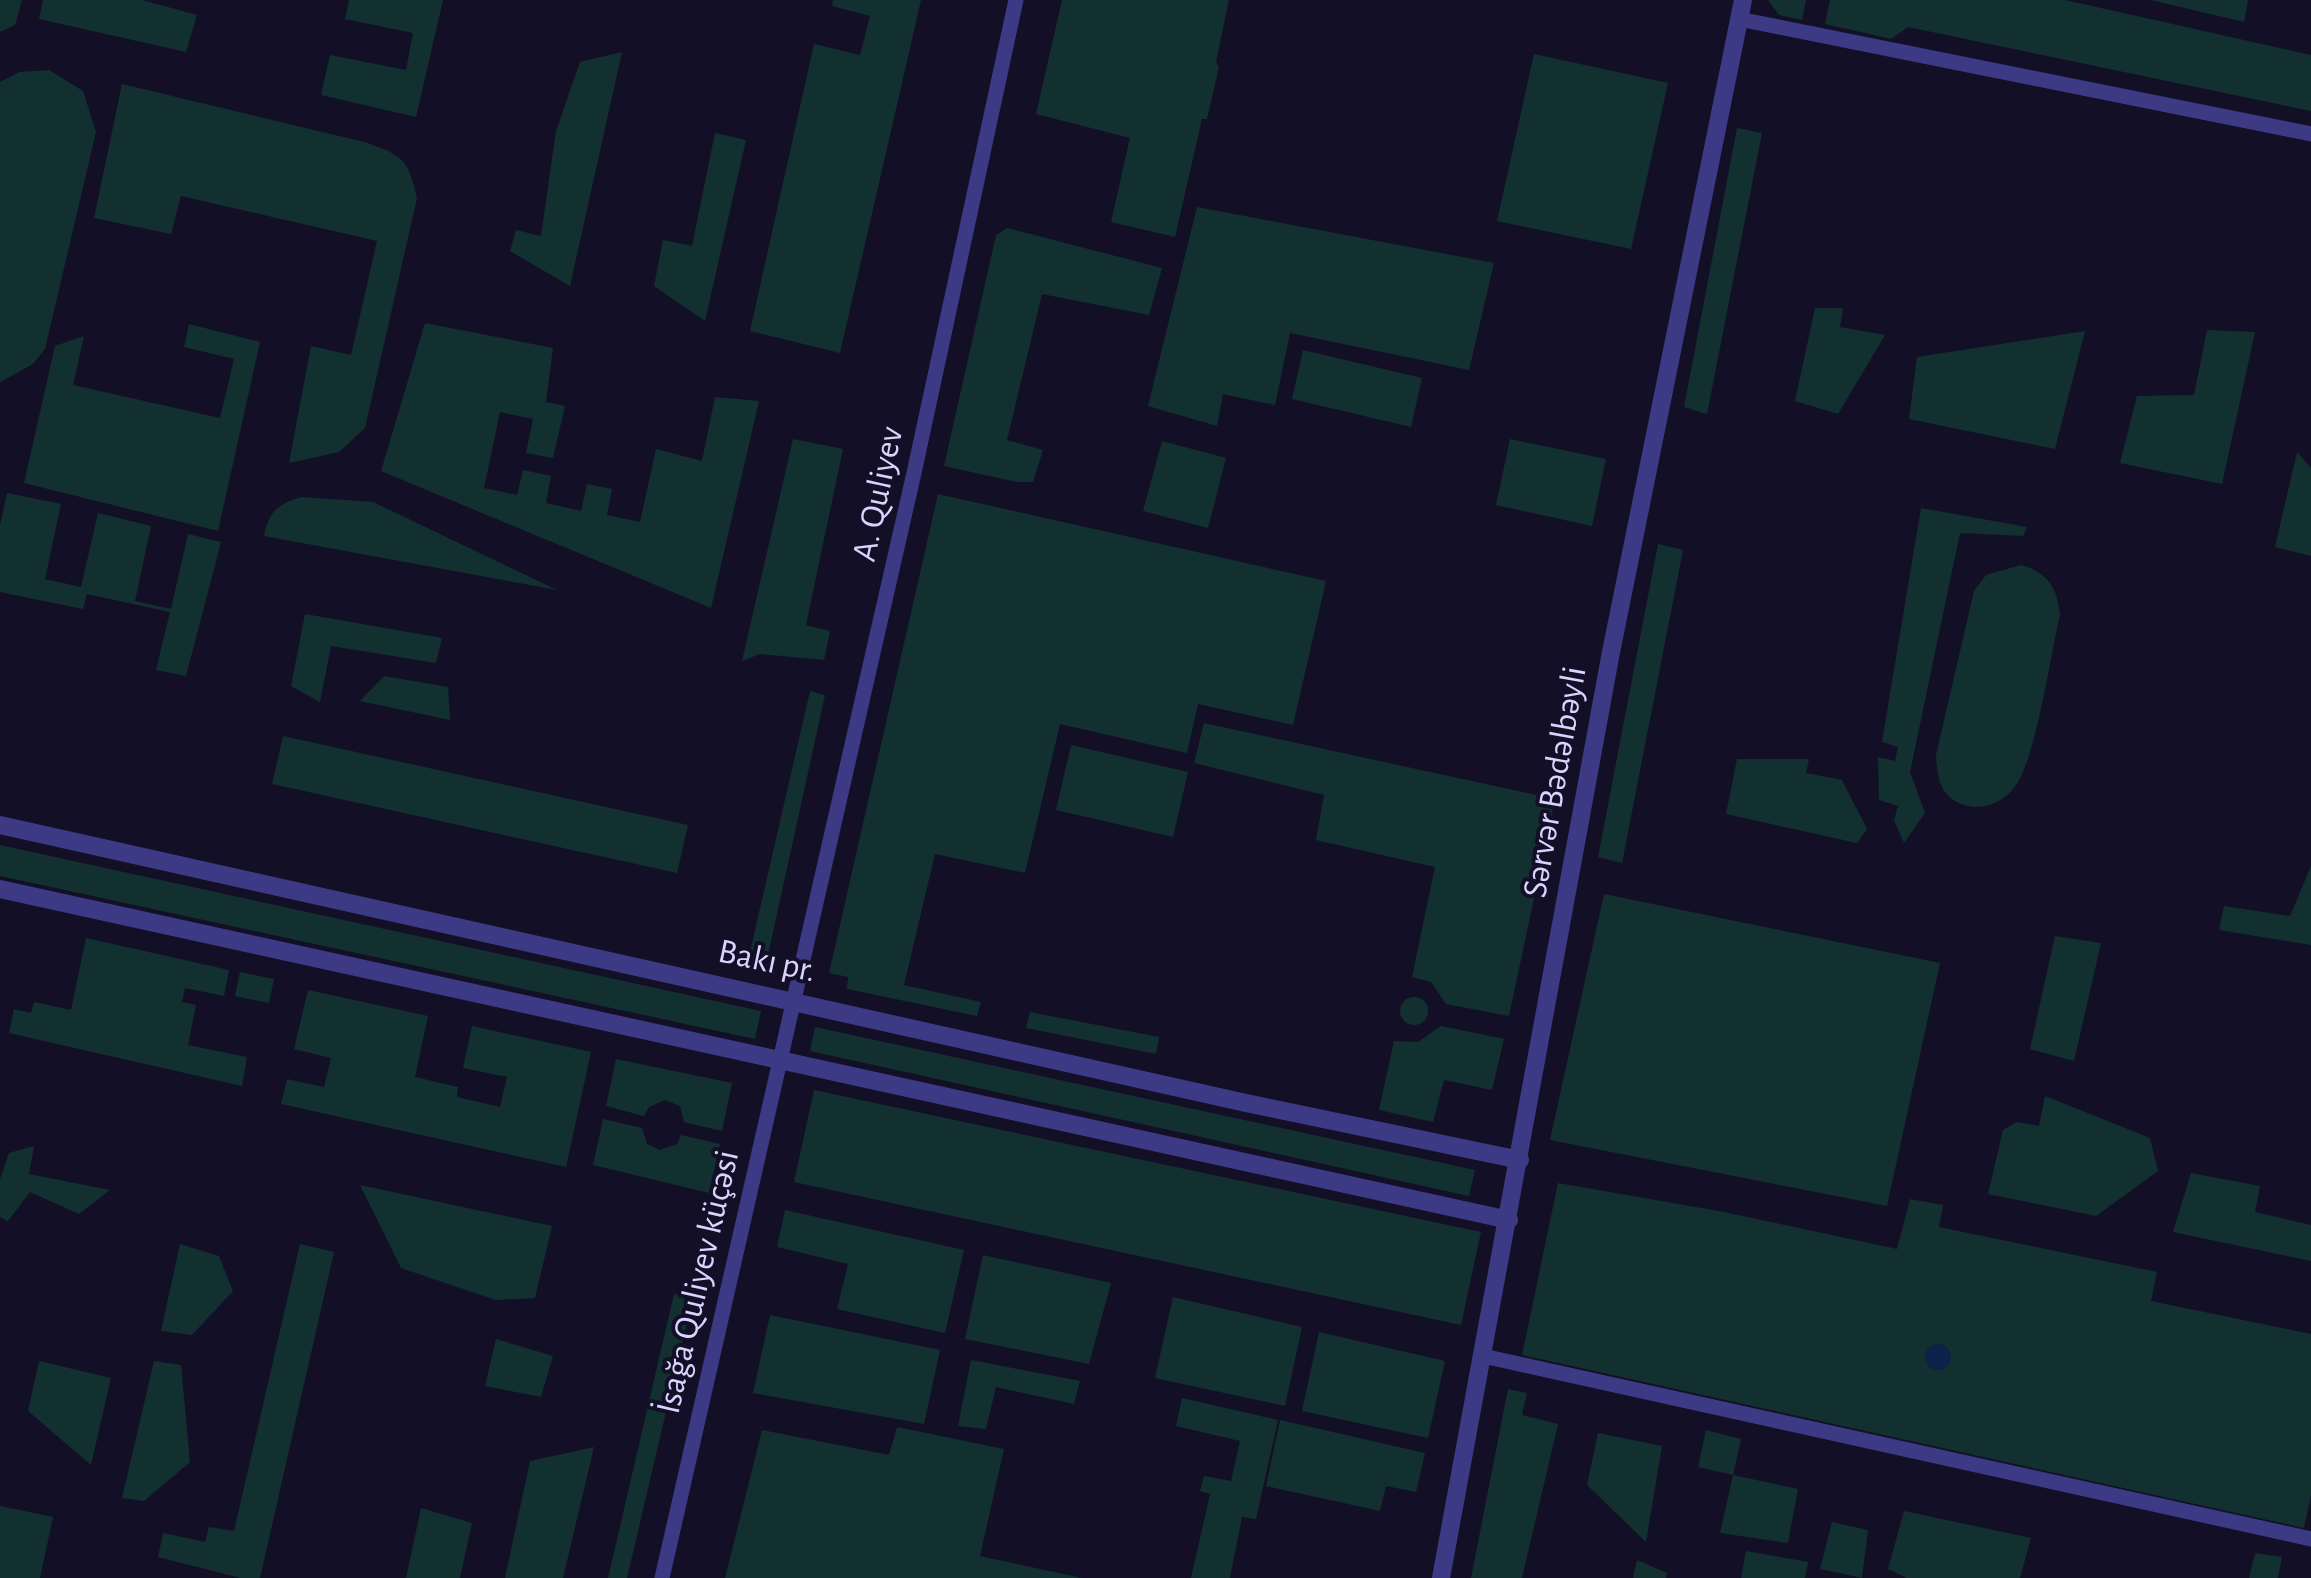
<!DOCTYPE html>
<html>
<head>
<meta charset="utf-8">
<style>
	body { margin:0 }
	canvas { display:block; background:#130f26 }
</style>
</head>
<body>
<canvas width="2311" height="1578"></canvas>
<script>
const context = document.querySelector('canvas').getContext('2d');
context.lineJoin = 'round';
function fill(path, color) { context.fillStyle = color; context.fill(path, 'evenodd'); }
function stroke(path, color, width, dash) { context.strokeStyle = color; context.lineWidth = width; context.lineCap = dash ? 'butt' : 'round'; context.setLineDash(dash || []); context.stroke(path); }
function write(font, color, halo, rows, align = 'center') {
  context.font = font + ' "Alegreya Sans",sans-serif'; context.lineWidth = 8; context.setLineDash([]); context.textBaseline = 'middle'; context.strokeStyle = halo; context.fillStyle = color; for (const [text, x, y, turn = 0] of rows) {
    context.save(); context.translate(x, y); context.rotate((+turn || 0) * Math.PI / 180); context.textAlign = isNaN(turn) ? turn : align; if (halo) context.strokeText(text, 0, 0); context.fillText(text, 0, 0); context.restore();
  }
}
fill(new Path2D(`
	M 0,0 L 22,0 L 15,25 L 0,32 Z
	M 43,0 L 142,0 L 197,15 L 186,52 L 39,19 Z
	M 349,0 L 443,0 L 416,117 L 321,95 L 330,55 L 406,70 L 413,33 L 345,19 Z
	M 833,0 L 921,0 L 840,353 L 750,331 L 814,44 L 860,55 L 870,16 L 832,6 Z
	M 1062,0 L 1229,0 L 1216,62 L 1219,67 L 1207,119 L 1202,119 L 1175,237 L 1111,222 L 1130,138 L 1036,114 Z
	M 1768,0 L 1806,0 L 1802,20 L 1779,15 Z
	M 1830,0 L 2065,0 L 2311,55 L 2311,111 L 1908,27 L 1891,39 L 1825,24 Z
	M 2151,0 L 2248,0 L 2244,22 Z
	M 622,52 L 570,286 L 510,251 L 516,230 L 541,236 L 556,131 L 580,62 Z
	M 1534,54 L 1668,83 L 1631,249 L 1497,221 Z
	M 49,70 L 83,91 L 96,132 L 45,349 L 33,364 L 0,382 L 0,82 L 19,72 Z
	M 122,84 L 364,142 C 402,155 408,158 417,198 L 365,428 L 339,452 L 289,463 L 311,346 L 351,355 L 377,241 L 181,196 L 171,234 L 94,218 Z
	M 1737,128 L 1762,133 L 1707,414 L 1684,407 Z
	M 715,133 L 746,140 L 705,321 L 654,286 L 663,240 L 692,246 Z
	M 1197,207 L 1494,263 L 1469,370 L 1290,333 L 1275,405 L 1223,394 L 1217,426 L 1148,406 Z
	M 1007,228 L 1162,268 L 1149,315 L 1042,294 L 1007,440 L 1043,450 L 1033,482 L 1017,482 L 944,466 L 996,235 Z
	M 1815,308 L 1843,308 L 1840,327 L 1885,335 L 1838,414 L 1795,401 Z
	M 425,323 L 553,348 L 546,402 L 565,406 L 553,458 L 526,453 L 533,419 L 500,412 L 484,488 L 517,495 L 523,470 L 551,476 L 546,503 L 581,511 L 587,484 L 612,489 L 607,515 L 640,522 L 656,449 L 702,461 L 715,397 L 759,401 L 711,608 L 381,471 Z
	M 189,324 L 260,342 L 218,531 L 24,483 L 55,346 L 84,336 L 73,385 L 220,418 L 234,359 L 184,347 Z
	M 2207,330 L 2255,332 L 2222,484 L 2120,463 L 2137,396 L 2194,395 Z
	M 2085,331 L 2055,449 L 1909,419 L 1917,357 Z
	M 1303,350 L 1422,378 L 1411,427 L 1292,399 Z
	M 793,439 L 843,449 L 806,625 L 830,631 L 824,660 L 760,654 L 742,661 Z
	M 1510,439 L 1606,459 L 1592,526 L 1496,505 Z
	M 1162,441 L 1226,458 L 1208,528 L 1143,511 Z
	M 2297,452 L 2311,468 L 2311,556 L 2275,547 Z
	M 7,493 L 61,504 L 45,579 L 81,587 L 98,513 L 151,526 L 135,601 L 171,609 L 188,534 L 221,542 L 186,676 L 156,670 L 170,612 L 87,594 L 83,609 L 0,592 L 0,525 Z
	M 938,494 L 1326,581 L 1293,725 L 1198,704 L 1187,753 L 1060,724 L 1025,873 L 935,854 L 904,985 L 981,1002 L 977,1016 L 847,989 L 848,977 L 829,973 Z
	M 302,497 L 373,502 L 557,590 L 264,536 C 269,511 278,504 302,497 Z
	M 1921,508 L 2027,527 L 2023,536 L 1960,533 L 1910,772 L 1925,813 L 1904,843 L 1894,820 L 1898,806 L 1879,800 L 1878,757 L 1895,761 L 1898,747 L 1882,742 Z
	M 1658,544 L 1683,550 L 1622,863 L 1598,857 Z
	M 2021,565 C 2047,572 2058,588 2060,615 C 2051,653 2036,754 2018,782 C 2007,801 1985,811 1964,805 C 1940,797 1937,777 1936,755 L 1974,591 L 1986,575 Z
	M 305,614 L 442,638 L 436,663 L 331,646 L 320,702 L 291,686 Z
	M 384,676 L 448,687 L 450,720 L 360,701 Z
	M 810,691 L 825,695 L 768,955 L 750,952 Z
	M 1204,723 L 1555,799 L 1509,1016 L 1446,1004 L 1431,982 L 1412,977 L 1435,867 L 1316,840 L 1324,795 L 1194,763 Z
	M 283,736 L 688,825 L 677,873 L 272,784 Z
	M 1071,745 L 1188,772 L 1173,837 L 1056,810 Z
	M 1737,759 L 1809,759 L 1806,773 L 1842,780 L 1867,829 L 1857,843 L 1726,814 Z
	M 0,845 L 761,1011 L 755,1039 L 0,876 Z
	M 2311,866 L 2311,945 L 2219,930 L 2224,906 L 2290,916 Z
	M 1604,894 L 1940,963 L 1887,1206 L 1550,1140 Z
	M 2055,936 L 2101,943 L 2074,1061 L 2030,1049 Z
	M 86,938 L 229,970 L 224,996 L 185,988 L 182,1002 L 196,1005 L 188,1045 L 247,1057 L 242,1086 L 9,1033 L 14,1009 L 31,1013 L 34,1002 L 71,1010 Z
	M 240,972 L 274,979 L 269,1003 L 235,996 Z
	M 308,990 L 428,1016 L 415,1077 L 458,1087 L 457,1097 L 500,1107 L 507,1077 L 463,1068 L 472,1026 L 591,1052 L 566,1167 L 281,1104 L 287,1079 L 324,1087 L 331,1058 L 294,1049 Z
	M1400 1011a14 14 0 1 1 28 0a14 14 0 1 1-28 0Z
	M 1030,1012 L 1159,1037 L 1156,1054 L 1026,1028 Z
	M 1441,1026 L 1504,1039 L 1492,1090 L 1444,1080 L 1433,1122 L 1379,1110 L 1394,1041 L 1418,1042 Z
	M 815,1027 L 1475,1170 L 1469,1196 L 810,1051 Z
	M 616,1059 L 732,1083 L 722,1131 L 684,1122 L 680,1106 L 665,1100 L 649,1107 L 644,1116 L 606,1106 Z
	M 814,1090 L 1481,1232 L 1461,1325 L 794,1182 Z
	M 2045,1096 L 2150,1138 L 2158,1171 L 2096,1216 L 1988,1194 L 2003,1130 L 2017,1122 L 2039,1126 Z
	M 603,1119 L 642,1128 L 647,1144 L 660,1150 L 677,1144 L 681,1135 L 720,1144 L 709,1193 L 593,1165 Z
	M 34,1146 L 29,1174 L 110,1190 L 79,1214 L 30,1192 L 8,1221 L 0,1217 L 0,1179 L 9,1153 Z
	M 2191,1173 L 2260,1186 L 2255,1212 L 2311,1225 L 2311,1261 L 2173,1232 Z
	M 1558,1183 L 1724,1212 L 1897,1249 L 1910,1199 L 1943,1205 L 1939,1227 L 2157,1272 L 2151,1301 L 2311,1334 L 2311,1495 L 2304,1528 L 1522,1355 Z
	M 360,1185 L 552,1226 L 535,1298 L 496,1300 L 401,1268 Z
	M 785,1210 L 964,1250 L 945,1333 L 837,1309 L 848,1264 L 777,1247 Z
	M 180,1244 L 219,1256 L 233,1291 L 192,1335 L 161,1331 Z
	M 300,1244 L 334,1252 L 260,1578 L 241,1578 L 158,1557 L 163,1533 L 205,1542 L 209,1527 L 234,1531 Z
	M 983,1255 L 1111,1283 L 1089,1364 L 965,1339 Z
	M 674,1294 L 693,1297 L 627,1578 L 608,1578 Z
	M 1173,1297 L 1302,1327 L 1285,1406 L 1155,1378 Z
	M 770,1315 L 940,1350 L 924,1424 L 753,1393 Z
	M 1319,1332 L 1445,1361 L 1428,1438 L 1302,1411 Z
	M 496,1339 L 553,1356 L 541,1397 L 485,1386 Z
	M 971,1360 L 1080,1381 L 1074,1404 L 996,1387 L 986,1429 L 958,1426 Z
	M 39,1361 L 111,1378 L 91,1465 L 28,1411 Z
	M 154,1361 L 181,1365 L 190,1462 L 144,1501 L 122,1498 Z
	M 1508,1389 L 1527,1393 L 1522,1415 L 1558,1424 L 1522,1578 L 1471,1578 Z
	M 1182,1398 L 1278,1420 L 1256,1519 L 1242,1517 L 1230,1578 L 1191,1578 L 1210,1494 L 1200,1491 L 1204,1476 L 1231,1481 L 1240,1441 L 1176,1426 Z
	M 1280,1420 L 1425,1453 L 1416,1492 L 1386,1486 L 1380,1511 L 1266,1486 Z
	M 897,1427 L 1004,1449 L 980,1556 L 1082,1578 L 725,1578 L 762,1430 L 889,1455 Z
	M 1706,1430 L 1741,1439 L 1733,1475 L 1798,1489 L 1788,1543 L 1720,1533 L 1733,1475 L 1698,1467 Z
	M 1598,1433 L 1662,1446 L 1646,1542 L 1587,1485 Z
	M 594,1447 L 563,1578 L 505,1578 L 530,1461 Z
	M 0,1506 L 53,1517 L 40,1578 L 0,1578 Z
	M 421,1508 L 472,1523 L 460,1578 L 406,1578 Z
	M 1904,1511 L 2031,1538 L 2020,1578 L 1907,1578 L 1888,1569 Z
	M 1832,1522 L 1868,1530 L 1862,1578 L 1820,1569 Z
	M 1746,1551 L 1808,1562 L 1805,1578 L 1741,1578 Z
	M 2255,1553 L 2282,1557 L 2278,1578 L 2249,1578 Z
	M 1637,1560 L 1667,1573 L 1666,1578 L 1633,1578 Z`), '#12302f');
fill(new Path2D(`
	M1925 1357a13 13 0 1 1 26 0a13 13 0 1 1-26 0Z`), '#0c2248');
stroke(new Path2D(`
	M 1739,19 L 2311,134
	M 1483,1356 L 2311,1539
	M 662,1578 L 914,473 L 1016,0`), '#3d3a85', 15);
stroke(new Path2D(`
	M 0,825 L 1246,1103 L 1520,1160
	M 0,889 L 1509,1220
	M 1441,1578 L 1611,652 L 1743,0`), '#3d3a85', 18);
write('35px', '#d9d4ff', '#130f26', [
	["A. Quliyev",878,494,-78],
	["Sərvər Bədəlbəyli",1555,782,-80],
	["Bakı pr.",767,961,12],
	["İsağa Quliyev küçəsi",698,1282,-77]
]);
</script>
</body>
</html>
